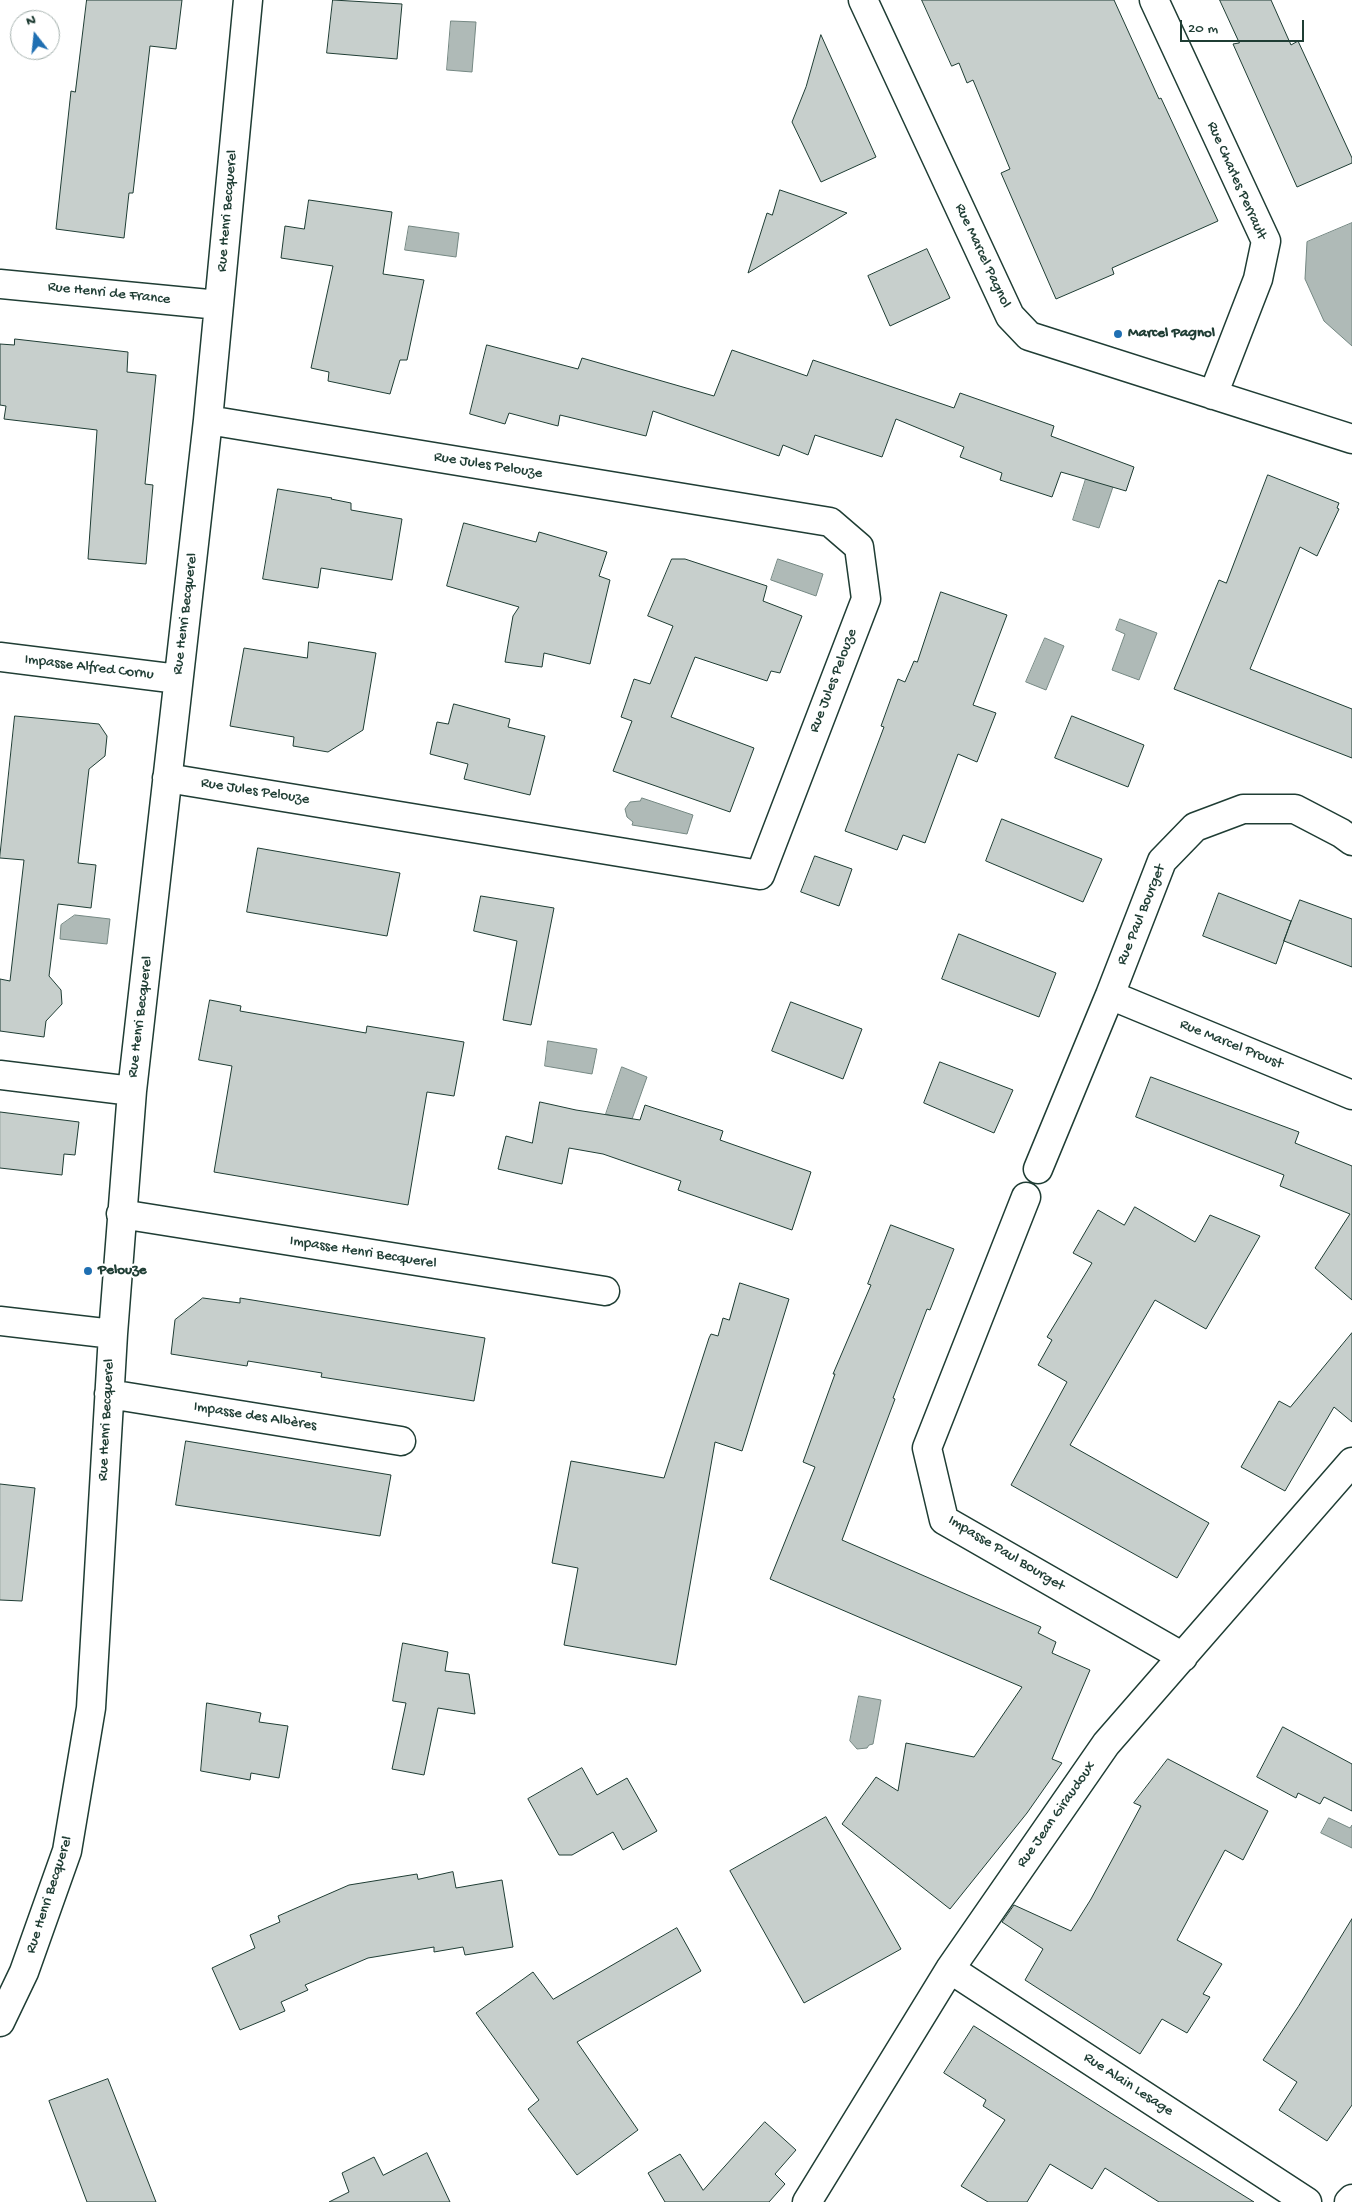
<!DOCTYPE html>
<html>
<head>
<meta charset="utf-8">
<style>
	body { margin:0 }
	#map { position:relative; width:1352px; height:2202px; overflow:hidden; background:#fff; font-family:"Gochi Hand",sans-serif }
	canvas { display:block }
	.north { position:absolute; left:10px; top:10px; width:50px; height:50px; box-sizing:border-box; background:#fff; border:1px solid #a5b1ae; border-radius:50%; rotate:344deg; font-size:14px; font-weight:700; line-height:20px; text-align:center; color:#1f3d34 }
	.north::after { content:''; display:block; margin:auto; width:18px; height:22px; background:#1f6fb2; clip-path:polygon(50% 0,100% 100%,50% 72%,0 100%) }
	.scale { position:absolute; left:1180px; top:20px; width:124px; height:22px; box-sizing:border-box; border:2px solid #1f3d34; border-top:0; padding-left:6px; font-size:15px; line-height:18px; white-space:nowrap; color:#1f3d34; -webkit-text-stroke:4px #fff; paint-order:stroke }
</style>
</head>
<body>
<div id="map">
<canvas width="1352" height="2202"></canvas>
<div class="north">N</div>
<div class="scale">20 m</div>
</div>
<script>
const context = document.querySelector('canvas').getContext('2d');
context.lineJoin = 'round';
function fill(path, color) { context.fillStyle = color; context.fill(path, 'evenodd'); }
function stroke(path, color, width, dash) { context.strokeStyle = color; context.lineWidth = width; context.lineCap = dash ? 'butt' : 'round'; context.setLineDash(dash || []); context.stroke(path); }
function write(font, color, halo, rows, align = 'center') {
  context.font = font + ' "Gochi Hand",sans-serif'; context.lineWidth = 4.5; context.setLineDash([]); context.textBaseline = 'middle'; context.strokeStyle = halo; context.fillStyle = color; for (const [text, x, y, turn = 0] of rows) {
    context.save(); context.translate(x, y); context.rotate((+turn || 0) * Math.PI / 180); context.textAlign = isNaN(turn) ? turn : align; if (halo) context.strokeText(text, 0, 0); context.fillText(text, 0, 0); context.restore();
  }
}
const water = new Path2D(`
	M 451,21 L 476,22 L 472,72 L 447,70 Z
	M 1352,223 L 1352,346 L 1324,321 L 1305,279 L 1307,242 Z
	M 409,226 L 459,233 L 456,257 L 405,250 Z
	M 1090,466 L 1117,475 L 1099,528 L 1073,520 Z
	M 778,559 L 823,574 L 816,596 L 771,580 Z
	M 1120,619 L 1157,633 L 1139,680 L 1112,670 L 1125,634 L 1116,630 Z
	M 1045,638 L 1064,646 L 1046,690 L 1026,682 Z
	M 642,798 L 693,815 L 687,834 L 632,825 L 633,822 L 627,817 L 625,809 L 630,802 L 640,801 Z
	M 75,915 L 110,919 L 107,944 L 60,939 L 61,925 Z
	M 548,1041 L 597,1049 L 592,1074 L 545,1066 Z
	M 622,1067 L 647,1077 L 631,1122 L 606,1114 Z
	M 859,1696 L 881,1700 L 873,1744 L 869,1745 L 867,1748 L 857,1749 L 850,1741 Z
	M 1329,1818 L 1350,1828 L 1352,1825 L 1352,1848 L 1321,1833 Z`);
fill(water, '#afbab7');
stroke(water, '#758883', 1);
const building = new Path2D(`
	M 87,0 L 182,0 L 176,49 L 150,46 L 133,193 L 129,193 L 124,238 L 56,229 L 71,91 L 75,92 Z
	M 333,0 L 402,4 L 397,59 L 327,53 Z
	M 922,0 L 1114,0 L 1159,99 L 1161,98 L 1218,221 L 1112,268 L 1114,274 L 1056,299 L 1001,173 L 1010,169 L 973,80 L 967,83 L 959,63 L 952,66 Z
	M 1220,0 L 1271,0 L 1291,45 L 1298,41 L 1352,158 L 1352,163 L 1297,187 L 1233,44 L 1239,43 Z
	M 821,35 L 876,157 L 821,182 L 792,122 L 806,87 Z
	M 780,190 L 847,213 L 748,273 L 767,213 L 772,215 Z
	M 309,200 L 392,212 L 383,274 L 424,280 L 407,360 L 400,360 L 390,394 L 328,381 L 329,372 L 311,368 L 333,266 L 281,258 L 285,226 L 304,229 Z
	M 927,249 L 950,298 L 890,326 L 868,276 Z
	M 15,339 L 128,352 L 127,372 L 156,375 L 145,484 L 153,485 L 146,564 L 88,559 L 97,430 L 4,419 L 6,406 L 0,405 L 0,344 L 14,345 Z
	M 487,345 L 578,369 L 582,358 L 714,396 L 732,350 L 807,376 L 813,360 L 954,408 L 960,393 L 1054,426 L 1051,436 L 1134,467 L 1126,491 L 1061,472 L 1052,497 L 1000,480 L 1002,473 L 960,457 L 964,447 L 896,419 L 882,457 L 815,435 L 808,455 L 783,445 L 779,456 L 653,411 L 646,436 L 560,415 L 558,426 L 509,413 L 505,424 L 470,414 Z
	M 1268,475 L 1339,503 L 1337,508 L 1339,509 L 1317,556 L 1300,547 L 1250,669 L 1352,709 L 1352,758 L 1174,689 L 1219,580 L 1226,583 Z
	M 278,489 L 332,498 L 331,499 L 351,503 L 351,510 L 402,519 L 392,580 L 321,568 L 318,588 L 263,579 Z
	M 464,523 L 536,542 L 539,532 L 607,552 L 599,576 L 610,580 L 590,664 L 544,653 L 542,667 L 505,662 L 513,616 L 519,607 L 447,586 Z
	M 672,559 L 685,559 L 767,586 L 763,601 L 802,616 L 780,673 L 771,671 L 767,681 L 695,657 L 671,717 L 754,748 L 730,812 L 613,771 L 632,721 L 621,717 L 634,679 L 650,684 L 673,626 L 648,616 Z
	M 941,592 L 1007,615 L 973,705 L 996,713 L 977,762 L 958,754 L 925,843 L 903,835 L 897,850 L 845,831 L 884,727 L 881,726 L 898,679 L 905,682 L 914,661 L 917,662 Z
	M 309,642 L 376,653 L 363,730 L 328,752 L 293,746 L 294,737 L 230,726 L 244,648 L 307,658 Z
	M 454,704 L 510,719 L 508,727 L 545,736 L 530,795 L 464,779 L 468,764 L 430,754 L 437,722 L 448,724 Z
	M 15,716 L 99,724 L 107,736 L 105,756 L 89,769 L 78,863 L 96,865 L 91,908 L 58,904 L 49,976 L 61,990 L 62,1004 L 46,1021 L 44,1037 L 0,1031 L 0,979 L 10,981 L 24,860 L 0,858 Z
	M 1072,716 L 1144,745 L 1128,787 L 1055,758 Z
	M 1002,819 L 1102,859 L 1083,902 L 986,861 Z
	M 258,848 L 400,873 L 387,936 L 247,912 Z
	M 815,856 L 852,869 L 839,906 L 801,892 Z
	M 1219,893 L 1291,921 L 1276,964 L 1203,936 Z
	M 481,896 L 554,908 L 531,1025 L 503,1020 L 517,941 L 474,931 Z
	M 1300,900 L 1352,919 L 1352,967 L 1284,941 Z
	M 959,934 L 1056,973 L 1039,1017 L 942,979 Z
	M 210,1000 L 241,1006 L 240,1011 L 366,1033 L 367,1026 L 464,1042 L 454,1096 L 427,1092 L 408,1205 L 214,1172 L 232,1066 L 199,1060 Z
	M 791,1002 L 862,1029 L 843,1079 L 772,1051 Z
	M 940,1062 L 1013,1090 L 994,1133 L 924,1103 Z
	M 1151,1077 L 1299,1132 L 1295,1143 L 1352,1166 L 1352,1300 L 1315,1268 L 1350,1214 L 1280,1186 L 1284,1175 L 1136,1117 Z
	M 540,1102 L 576,1110 L 640,1120 L 645,1105 L 723,1131 L 720,1140 L 811,1172 L 792,1230 L 678,1190 L 681,1181 L 603,1154 L 569,1148 L 562,1184 L 498,1169 L 506,1136 L 532,1143 Z
	M 0,1112 L 79,1122 L 75,1155 L 64,1154 L 62,1175 L 0,1168 Z
	M 1135,1207 L 1195,1242 L 1210,1215 L 1260,1236 L 1206,1329 L 1155,1300 L 1070,1445 L 1209,1523 L 1177,1578 L 1011,1485 L 1067,1382 L 1038,1365 L 1052,1340 L 1047,1337 L 1092,1263 L 1073,1253 L 1098,1210 L 1124,1225 Z
	M 891,1225 L 954,1249 L 930,1310 L 927,1309 L 893,1398 L 895,1399 L 842,1540 L 1041,1627 L 1038,1633 L 1056,1642 L 1052,1653 L 1090,1670 L 1052,1759 L 1062,1763 L 1027,1813 L 950,1909 L 842,1824 L 876,1777 L 898,1791 L 906,1743 L 974,1757 L 1022,1687 L 770,1579 L 815,1467 L 803,1462 L 835,1374 L 833,1374 L 871,1285 L 868,1284 Z
	M 740,1283 L 789,1299 L 742,1451 L 715,1442 L 676,1665 L 564,1645 L 578,1568 L 552,1563 L 571,1461 L 664,1478 L 709,1338 L 711,1334 L 718,1336 L 723,1318 L 729,1320 Z
	M 203,1298 L 240,1303 L 240,1298 L 485,1338 L 474,1401 L 321,1377 L 322,1373 L 248,1361 L 247,1366 L 171,1354 L 175,1320 Z
	M 1352,1333 L 1352,1422 L 1334,1407 L 1285,1491 L 1241,1467 L 1279,1401 L 1290,1407 Z
	M 186,1441 L 391,1475 L 380,1536 L 176,1505 Z
	M 0,1484 L 35,1488 L 22,1601 L 0,1600 Z
	M 403,1643 L 448,1652 L 445,1671 L 469,1674 L 475,1714 L 438,1708 L 424,1775 L 392,1769 L 406,1703 L 393,1701 Z
	M 207,1703 L 261,1713 L 259,1722 L 288,1726 L 279,1778 L 251,1773 L 250,1780 L 201,1771 Z
	M 1283,1727 L 1352,1764 L 1352,1811 L 1324,1797 L 1320,1804 L 1298,1793 L 1296,1798 L 1257,1777 Z
	M 1168,1759 L 1268,1811 L 1243,1860 L 1225,1850 L 1177,1940 L 1222,1964 L 1203,1994 L 1210,1997 L 1187,2033 L 1162,2019 L 1140,2054 L 1025,1980 L 1043,1949 L 1002,1922 L 1014,1905 L 1071,1931 L 1091,1899 L 1141,1806 L 1134,1803 Z
	M 582,1768 L 597,1795 L 627,1778 L 657,1831 L 623,1850 L 613,1832 L 572,1855 L 559,1855 L 528,1799 Z
	M 826,1817 L 901,1949 L 804,2003 L 730,1871 Z
	M 453,1872 L 456,1888 L 502,1880 L 513,1947 L 465,1955 L 463,1947 L 434,1952 L 434,1947 L 368,1958 L 305,1985 L 308,1990 L 281,2002 L 285,2011 L 240,2030 L 212,1968 L 255,1948 L 250,1935 L 280,1922 L 278,1916 L 349,1885 L 417,1874 L 418,1879 Z
	M 1352,1919 L 1352,2105 L 1327,2141 L 1279,2110 L 1297,2082 L 1263,2060 L 1298,2007 Z
	M 677,1928 L 701,1971 L 577,2042 L 638,2130 L 577,2175 L 528,2109 L 539,2100 L 476,2013 L 533,1972 L 553,1999 Z
	M 974,2026 L 1114,2115 L 1254,2202 L 1159,2202 L 1105,2168 L 1092,2189 L 1050,2164 L 1027,2202 L 988,2202 L 961,2186 L 1005,2120 L 983,2106 L 986,2100 L 944,2073 Z
	M 108,2079 L 131,2138 L 156,2202 L 87,2202 L 49,2101 Z
	M 765,2122 L 796,2150 L 775,2174 L 785,2184 L 769,2202 L 665,2202 L 648,2173 L 680,2154 L 703,2190 Z
	M 427,2153 L 450,2202 L 329,2202 L 349,2192 L 342,2173 L 374,2157 L 383,2175 Z`);
fill(building, '#c7cfcc');
stroke(building, '#1f3d34', 1);
const minor = new Path2D(`
	M 863,0 L 1010,316 L 1029,336 L 1352,439
	M 1154,0 L 1266,241 L 1258,279 L 1213,395
	M 0,284 L 219,305
	M 0,657 L 178,679
	M 167,778 L 760,875 L 866,599 L 859,547 L 830,522 L 208,420
	M 1110,995 L 1352,1095
	M 0,1075 L 132,1091
	M 1038,1169 L 1110,995 L 1162,861 L 1195,827 L 1243,809 L 1295,809 L 1341,833 L 1352,841
	M 1026,1197 L 927,1448 L 944,1520 L 1183,1657
	M 121,1214 L 605,1291
	M 0,1321 L 113,1334
	M 109,1394 L 401,1441
	M 950,1969 L 1307,2202
	M 0,2022 L 24,1972 L 67,1851 L 91,1708 L 113,1334 L 132,1091 L 208,420 L 248,0
	M 807,2202 L 950,1969 L 1106,1744 L 1352,1462`);
const secondary = new Path2D(`
	M 1349,2202 L 1352,2199`);
stroke(minor, '#1f3d34', 31);
stroke(secondary, '#1f3d34', 31);
stroke(minor, '#fff', 28);
stroke(secondary, '#fff', 28);
for (const [x, y, r, color] of [
	[1118,334,5,"#1f6fb2"],
	[88,1271,5,"#1f6fb2"]
]) { const dot = new Path2D(); dot.arc(x, y, r, 0, 2 * Math.PI); context.fillStyle = color; context.fill(dot); stroke(dot, '#fff', 2); }
write('15px', '#1f3d34', '#fff', [
	["Rue Charles Perrault",1236,181,66],
	["Rue Henri Becquerel",228,211,-85],
	["Rue Marcel Pagnol",982,256,65],
	["Rue Henri de France",109,294,6],
	["Rue Jules Pelouze",488,466,9],
	["Rue Henri Becquerel",186,614,-83],
	["Impasse Alfred Cornu",89,668,7],
	["Rue Jules Pelouze",834,681,-69],
	["Rue Jules Pelouze",255,792,9],
	["Rue Paul Bourget",1142,915,-68],
	["Rue Henri Becquerel",141,1017,-83],
	["Rue Marcel Proust",1231,1045,22],
	["Impasse Henri Becquerel",363,1253,9],
	["Impasse des Albères",255,1417,9],
	["Rue Henri Becquerel",107,1420,-87],
	["Impasse Paul Bourget",1006,1554,31],
	["Rue Jean Giraudoux",1057,1815,-55],
	["Rue Henri Becquerel",50,1895,-72],
	["Rue Alain Lesage",1128,2085,33]
]);
write('bold 15px', '#1f3d34', '#fff', [
	["Marcel Pagnol",1128,334],
	["Pelouze",98,1271]
], 'left');
</script>
</body>
</html>
